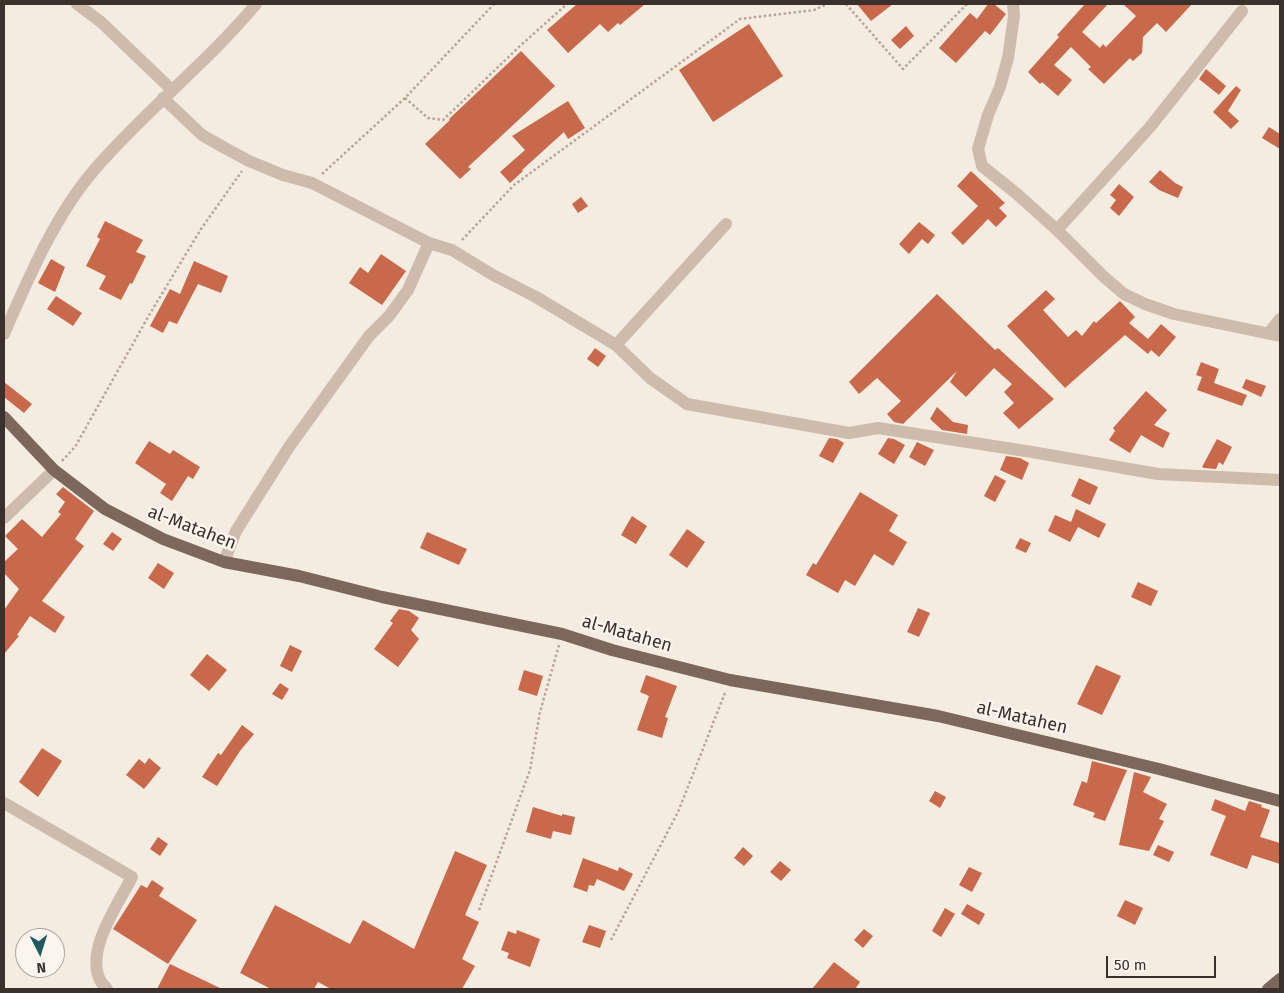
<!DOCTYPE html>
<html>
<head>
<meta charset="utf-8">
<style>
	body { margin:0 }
	#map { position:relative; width:1284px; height:993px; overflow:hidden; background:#f4ebe1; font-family:"Fira Sans",sans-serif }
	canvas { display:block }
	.frame { position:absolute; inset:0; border:5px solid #3b302b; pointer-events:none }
	.north { position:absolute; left:15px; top:928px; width:50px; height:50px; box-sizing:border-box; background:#fbf5ee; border:1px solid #aea6a0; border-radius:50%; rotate:175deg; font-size:14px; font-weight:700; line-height:20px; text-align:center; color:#3b302b }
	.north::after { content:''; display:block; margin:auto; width:18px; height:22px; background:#1f5a5e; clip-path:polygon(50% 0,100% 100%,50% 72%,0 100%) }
	.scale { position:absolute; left:1106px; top:956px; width:110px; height:22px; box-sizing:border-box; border:2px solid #3b302b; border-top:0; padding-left:6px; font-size:15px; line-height:18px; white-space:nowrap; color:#3b302b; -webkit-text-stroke:4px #fbf5ee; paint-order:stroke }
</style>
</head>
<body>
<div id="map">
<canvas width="1284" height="993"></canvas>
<div class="frame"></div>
<div class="north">N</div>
<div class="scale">50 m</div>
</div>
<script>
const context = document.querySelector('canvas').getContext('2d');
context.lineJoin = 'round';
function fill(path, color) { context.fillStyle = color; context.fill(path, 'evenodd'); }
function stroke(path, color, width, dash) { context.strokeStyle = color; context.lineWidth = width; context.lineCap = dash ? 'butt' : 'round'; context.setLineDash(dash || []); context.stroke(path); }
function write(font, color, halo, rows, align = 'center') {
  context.font = font + ' "Fira Sans",sans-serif'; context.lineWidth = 5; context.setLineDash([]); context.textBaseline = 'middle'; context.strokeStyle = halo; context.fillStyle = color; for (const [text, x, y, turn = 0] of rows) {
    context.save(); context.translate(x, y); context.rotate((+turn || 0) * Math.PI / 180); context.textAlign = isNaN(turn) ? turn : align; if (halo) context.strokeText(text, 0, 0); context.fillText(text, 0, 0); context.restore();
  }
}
fill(new Path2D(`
	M 577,4 L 645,4 L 620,25 L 618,23 L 608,32 L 600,24 L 568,53 L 547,30 Z
	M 857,4 L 893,4 L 871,21 Z
	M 988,4 L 994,4 L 1006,14 L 990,35 L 985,31 L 956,63 L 939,48 L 970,13 L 977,19 Z
	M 1085,4 L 1108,4 L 1082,32 L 1100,48 L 1103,44 L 1106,47 L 1136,16 L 1123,4 L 1192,4 L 1166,32 L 1157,23 L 1143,37 L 1142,53 L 1133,61 L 1130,58 L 1104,84 L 1088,69 L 1091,67 L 1071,47 L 1054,65 L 1072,80 L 1058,96 L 1042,82 L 1040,84 L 1028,72 L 1059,37 L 1057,35 Z
	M 749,24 L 783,76 L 713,122 L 679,70 Z
	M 906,26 L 914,36 L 900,49 L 891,40 Z
	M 521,51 L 555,86 L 468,167 L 471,169 L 460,179 L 425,144 L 450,120 L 449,119 Z
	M 1206,69 L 1226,86 L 1219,95 L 1199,79 Z
	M 1236,86 L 1241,90 L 1228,111 L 1239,121 L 1231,129 L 1213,112 Z
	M 568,101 L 585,128 L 568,139 L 564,132 L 522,170 L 523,171 L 510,183 L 500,172 L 525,150 L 512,136 Z
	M 1269,127 L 1280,134 L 1280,149 L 1262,138 Z
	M 1160,170 L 1175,183 L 1183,187 L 1178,198 L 1159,190 L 1149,182 Z
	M 971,171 L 1005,203 L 999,208 L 1007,216 L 996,227 L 988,219 L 963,245 L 951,233 L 978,206 L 957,186 Z
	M 1119,184 L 1134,197 L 1119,216 L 1110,208 L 1116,200 L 1110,195 Z
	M 581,197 L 588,206 L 578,213 L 572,204 Z
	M 105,221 L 143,240 L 136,252 L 146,256 L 132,284 L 130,283 L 121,300 L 99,289 L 106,276 L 86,266 L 100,239 L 97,237 Z
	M 919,222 L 935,235 L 928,244 L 922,239 L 909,254 L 899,244 Z
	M 381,254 L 406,271 L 382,305 L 349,283 L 360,267 L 368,273 Z
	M 51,259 L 65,267 L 55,292 L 38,283 Z
	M 194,261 L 228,276 L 221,293 L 198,284 L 177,324 L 169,321 L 163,333 L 150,326 L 170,289 L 180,294 Z
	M 1046,290 L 1055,299 L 1043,310 L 1068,337 L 1076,330 L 1082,336 L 1094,321 L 1096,323 L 1120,301 L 1135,317 L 1129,323 L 1148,339 L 1161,324 L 1176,337 L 1159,357 L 1151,350 L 1148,354 L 1125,335 L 1065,388 L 1007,326 Z
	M 937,294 L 995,350 L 998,348 L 1054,399 L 1019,429 L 1003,413 L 1014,403 L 1004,392 L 1012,384 L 994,368 L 966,397 L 950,382 L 957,371 L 903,424 L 894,422 L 887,414 L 901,401 L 877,378 L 859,394 L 849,382 Z
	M 56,296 L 82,313 L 73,326 L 47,309 Z
	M 595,348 L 606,356 L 598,367 L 587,359 Z
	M 1201,362 L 1219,369 L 1214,383 L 1247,395 L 1242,406 L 1197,390 L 1202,377 L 1196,375 Z
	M 1246,379 L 1266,386 L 1261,397 L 1242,388 Z
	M 4,382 L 32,404 L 24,413 L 4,397 Z
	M 1146,391 L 1167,410 L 1154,425 L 1170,433 L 1163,448 L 1141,435 L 1130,453 L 1109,440 L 1115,431 L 1113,428 Z
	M 937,407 L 953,422 L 968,425 L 967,434 L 942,430 L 930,419 Z
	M 829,438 L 837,439 L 844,443 L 833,463 L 819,456 Z
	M 888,438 L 894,439 L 905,445 L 894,464 L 878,454 Z
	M 1217,439 L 1232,447 L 1223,465 L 1219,462 L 1216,469 L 1204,468 L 1202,467 Z
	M 149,441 L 170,454 L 173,450 L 200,467 L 193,479 L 188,476 L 172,501 L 160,493 L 166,484 L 135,463 Z
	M 917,442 L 934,450 L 925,466 L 909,457 Z
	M 1006,456 L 1020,458 L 1029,463 L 1022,480 L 1000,470 Z
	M 995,475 L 1006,481 L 995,502 L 984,496 Z
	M 1079,478 L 1098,487 L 1090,505 L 1071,496 Z
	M 63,487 L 94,511 L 75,539 L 84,546 L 42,601 L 65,617 L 55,633 L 30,616 L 17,635 L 19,636 L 4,654 L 4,610 L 19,589 L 4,573 L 4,562 L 18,549 L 5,536 L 22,519 L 42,537 L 61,514 L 58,512 L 65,502 L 56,494 Z
	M 860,492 L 898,515 L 889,531 L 907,542 L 893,566 L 874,554 L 855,586 L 845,580 L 838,593 L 806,575 L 813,563 L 816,565 Z
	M 1076,509 L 1106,524 L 1099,538 L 1078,527 L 1070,542 L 1048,531 L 1055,515 L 1071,522 Z
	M 632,516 L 647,526 L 636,544 L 621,535 Z
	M 687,529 L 705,542 L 687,568 L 669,555 Z
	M 112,532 L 122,539 L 113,551 L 103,544 Z
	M 427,532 L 467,549 L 459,565 L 420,548 Z
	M 1020,538 L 1031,543 L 1026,553 L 1015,548 Z
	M 158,563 L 174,573 L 164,589 L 148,578 Z
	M 1138,582 L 1158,591 L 1151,606 L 1131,597 Z
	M 918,608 L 930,613 L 919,637 L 907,632 Z
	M 399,609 L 409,611 L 419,618 L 411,630 L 419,639 L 398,667 L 374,649 L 393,623 L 390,621 Z
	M 290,645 L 302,651 L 292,672 L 280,666 Z
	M 207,654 L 227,670 L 209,691 L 190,675 Z
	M 1096,665 L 1121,676 L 1102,715 L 1077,704 Z
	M 524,670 L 543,676 L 537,696 L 518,690 Z
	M 646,675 L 677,686 L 665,717 L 668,718 L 662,738 L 637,730 L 649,696 L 640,692 Z
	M 280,683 L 289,689 L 282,700 L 272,694 Z
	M 242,725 L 254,734 L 240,751 L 217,786 L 202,777 L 218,753 L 221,755 Z
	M 42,748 L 62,761 L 38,797 L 19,782 Z
	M 149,758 L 161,768 L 144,789 L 126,775 L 139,759 L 145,764 Z
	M 1092,761 L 1127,770 L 1105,821 L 1093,817 L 1095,813 L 1073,805 L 1082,781 L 1087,783 Z
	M 1134,772 L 1151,777 L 1143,792 L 1167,804 L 1159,819 L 1164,821 L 1149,851 L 1119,845 Z
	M 935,791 L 946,797 L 940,808 L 929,801 Z
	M 1215,799 L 1245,811 L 1249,801 L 1262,805 L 1261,807 L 1270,810 L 1260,837 L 1280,843 L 1280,864 L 1252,855 L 1247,869 L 1210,855 L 1226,816 L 1211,810 Z
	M 533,807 L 562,816 L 562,814 L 575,817 L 571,835 L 553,831 L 551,839 L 526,832 Z
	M 158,837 L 168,844 L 160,856 L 150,849 Z
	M 1158,845 L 1174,852 L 1169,862 L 1153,855 Z
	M 743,847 L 753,856 L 744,866 L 734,858 Z
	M 455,851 L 487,865 L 465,915 L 479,922 L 462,959 L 475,966 L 462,989 L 331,989 L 318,982 L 314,989 L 271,989 L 240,973 L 275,905 L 350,944 L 363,920 L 414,949 Z
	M 583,858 L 618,871 L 619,867 L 633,874 L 624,891 L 597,879 L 594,886 L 589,885 L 587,892 L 573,887 Z
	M 780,861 L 791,870 L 781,881 L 770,872 Z
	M 969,867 L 982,873 L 972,892 L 959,885 Z
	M 152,880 L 164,888 L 159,896 L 197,920 L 168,964 L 113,929 L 141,885 L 147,888 Z
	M 1125,900 L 1143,908 L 1135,925 L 1117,916 Z
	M 967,904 L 985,914 L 979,925 L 961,914 Z
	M 945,908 L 955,914 L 941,937 L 932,931 Z
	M 589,925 L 606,931 L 600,948 L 582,942 Z
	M 864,929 L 873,936 L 863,948 L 854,940 Z
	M 517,930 L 540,939 L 530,967 L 507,958 L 509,953 L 501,950 L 508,931 L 516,934 Z
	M 834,962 L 860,982 L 855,989 L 812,989 Z
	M 170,964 L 222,989 L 157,989 Z`), '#c8694b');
stroke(new Path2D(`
	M 846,4 L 903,69 L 967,4
	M 405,98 L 428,118 L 443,120 L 521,45 L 567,4
	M 322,174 L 405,98 L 494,4
	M 462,240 L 514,185 L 740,19 L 814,10 L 827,4
	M 62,461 L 75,447 L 148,317 L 201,229 L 242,171
	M 479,910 L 530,770 L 540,712 L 559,645
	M 611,940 L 678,812 L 725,693`), '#b9a596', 2.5, [2.5, 2.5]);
stroke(new Path2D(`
	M 77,4 L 101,22 L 171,89
	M 1013,4 L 1014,16 L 1008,58 L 1000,87 L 988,115 L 978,149 L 982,166 L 1017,194 L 1057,230 L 1103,276 L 1124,294 L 1145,304 L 1174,314 L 1280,336
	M 163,98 L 202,135 L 223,147 L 249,161 L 283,175 L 312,183 L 429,243 L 452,250 L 493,275 L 536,297 L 616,345 L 650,378 L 687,404 L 849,433 L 878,428 L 1032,452 L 1158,474 L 1280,480
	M 1057,230 L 1150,127 L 1242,11
	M 1269,333 L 1280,319
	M 4,334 C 28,279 55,215 95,169 C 145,111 207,63 256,4
	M 616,345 L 726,224
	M 4,518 L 54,470
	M 224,562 L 236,531 L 289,447 L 369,336 L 389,316 L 408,290 L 429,243
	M 4,803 L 132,877 C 119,903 85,950 100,980 C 101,983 105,986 107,989`), '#cdbbac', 12);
stroke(new Path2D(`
	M 4,417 L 54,470 L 105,509 L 163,539 L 224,562 L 299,576 L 382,597 L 562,634 L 612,650 L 730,680 L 938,716 L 1159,769 L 1280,801
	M 1268,989 L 1280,979`), '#7d675c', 12);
write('18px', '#3b302b', '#fbf5ee', [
	["al-Matahen",192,528,21],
	["al-Matahen",627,634,16],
	["al-Matahen",1022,718,13]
]);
</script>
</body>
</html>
